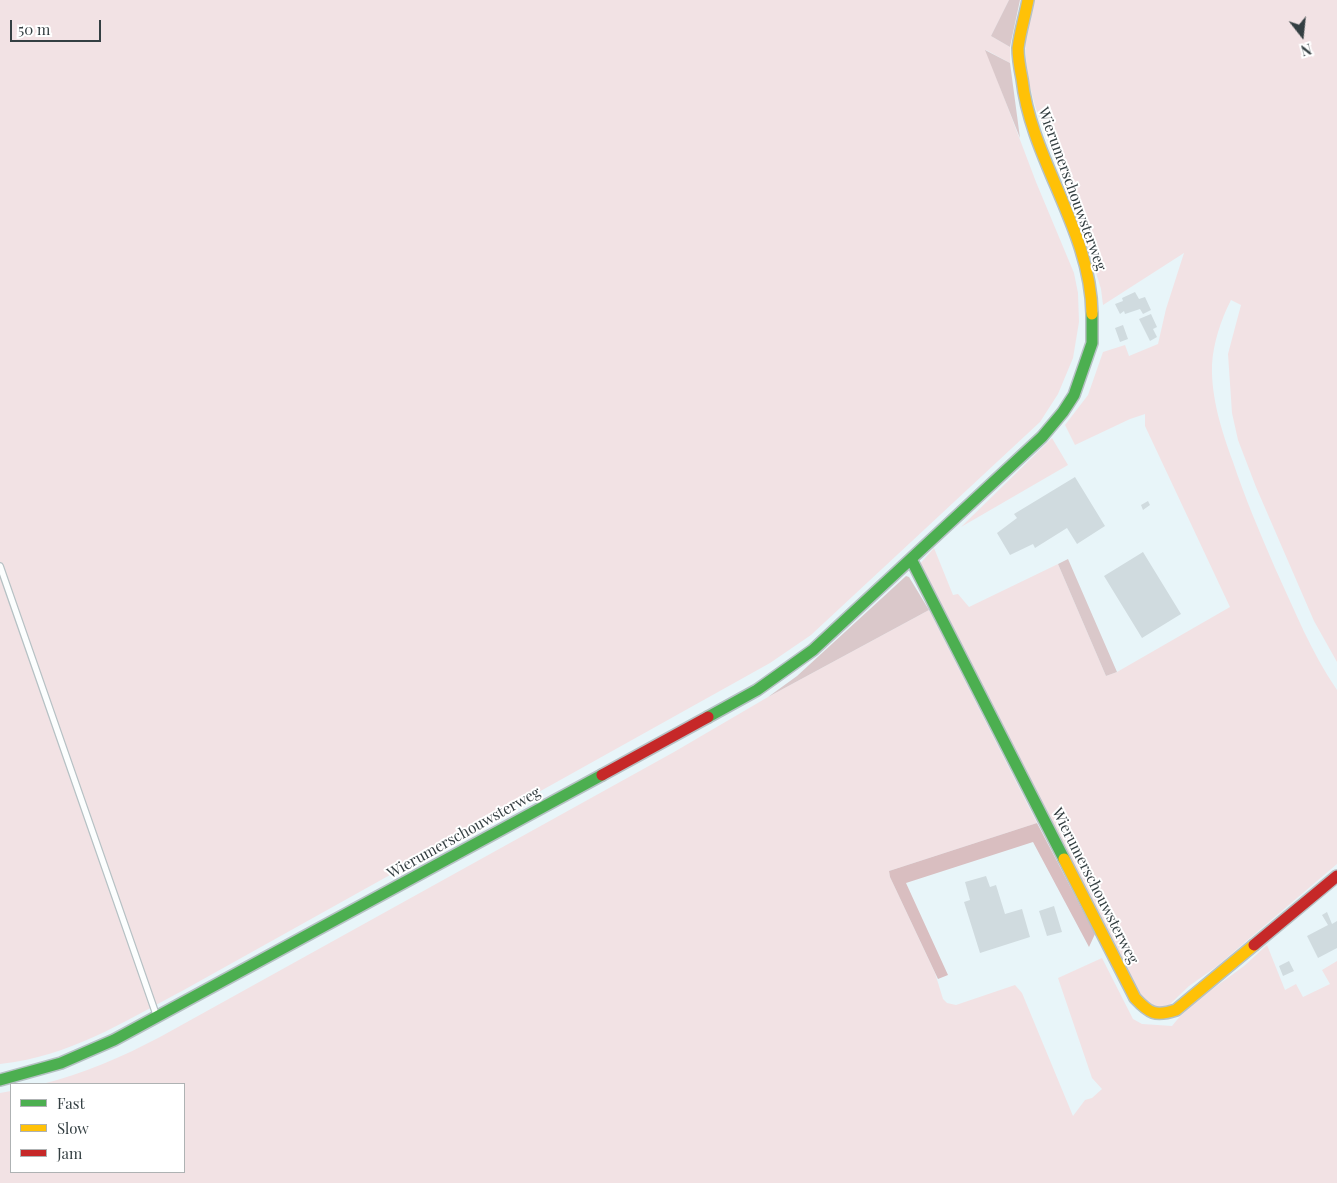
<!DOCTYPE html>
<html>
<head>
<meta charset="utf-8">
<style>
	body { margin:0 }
	#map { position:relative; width:1337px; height:1183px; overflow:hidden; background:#e8f5f9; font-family:"Playfair Display",serif }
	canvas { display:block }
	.legend { position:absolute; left:10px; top:1083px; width:175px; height:90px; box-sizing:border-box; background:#fff; border:1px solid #aeb2b3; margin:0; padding:6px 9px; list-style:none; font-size:15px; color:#343f42 }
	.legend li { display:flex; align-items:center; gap:10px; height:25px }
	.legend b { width:25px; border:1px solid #aeb2b3 }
	.north { position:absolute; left:1277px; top:10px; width:50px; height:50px; -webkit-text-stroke:4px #fff; paint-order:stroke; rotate:164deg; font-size:14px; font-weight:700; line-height:20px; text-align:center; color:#343f42 }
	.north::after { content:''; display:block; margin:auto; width:18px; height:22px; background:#343f42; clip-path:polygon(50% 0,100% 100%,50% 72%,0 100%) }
	.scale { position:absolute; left:10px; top:20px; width:91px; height:22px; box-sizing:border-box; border:2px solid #343f42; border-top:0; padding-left:6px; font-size:15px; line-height:18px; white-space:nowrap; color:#343f42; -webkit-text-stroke:4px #fff; paint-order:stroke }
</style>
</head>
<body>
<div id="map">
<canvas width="1337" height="1183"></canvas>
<ul class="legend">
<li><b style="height:6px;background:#4caf50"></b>Fast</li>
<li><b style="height:6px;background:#ffc107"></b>Slow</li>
<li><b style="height:6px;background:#c62828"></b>Jam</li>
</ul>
<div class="north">N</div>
<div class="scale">50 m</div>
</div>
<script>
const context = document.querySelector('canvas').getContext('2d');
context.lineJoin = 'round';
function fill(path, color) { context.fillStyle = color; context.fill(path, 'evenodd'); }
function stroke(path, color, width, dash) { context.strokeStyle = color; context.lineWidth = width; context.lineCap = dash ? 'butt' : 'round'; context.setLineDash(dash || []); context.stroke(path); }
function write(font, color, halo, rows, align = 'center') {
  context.font = font + ' "Playfair Display",serif'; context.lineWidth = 4; context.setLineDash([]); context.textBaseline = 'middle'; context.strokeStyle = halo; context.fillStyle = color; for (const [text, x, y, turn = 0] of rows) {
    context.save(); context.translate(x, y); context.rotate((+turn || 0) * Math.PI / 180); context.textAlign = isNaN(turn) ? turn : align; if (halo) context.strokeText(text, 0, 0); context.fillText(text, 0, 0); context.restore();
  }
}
fill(new Path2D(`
	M 0,0 L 1009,0 L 991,36 L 1010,47 L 1010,63 L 986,50 L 1036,182 L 1074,273 L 1078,293 L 1079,322 L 1073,358 L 1058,394 L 1040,422 L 811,635 L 770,663 L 182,991 C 121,1023 71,1056 0,1064 Z
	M 1033,0 L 1337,0 L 1337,662 L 1314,621 L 1256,487 L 1238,440 L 1232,413 L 1228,354 L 1241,305 L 1231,300 C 1221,319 1213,344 1212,365 C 1211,398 1222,432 1233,462 C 1245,498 1260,533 1275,568 C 1294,609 1311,652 1337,690 L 1337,864 L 1216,967 L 1189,986 L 1166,1008 L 1143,1006 L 918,566 L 934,548 L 953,595 L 958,594 L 969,607 L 1058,564 L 1106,676 L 1117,672 L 1230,607 L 1145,426 L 1145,414 L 1130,419 L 1075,445 L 1065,425 L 1088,395 L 1103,352 L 1125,345 L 1129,356 L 1158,344 L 1166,309 L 1184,253 L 1103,305 L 1101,289 L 1089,250 L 1035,106 L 1027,75 L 1025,41 Z
	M 1052,438 L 1068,465 L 961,527 Z
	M 929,610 L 1037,823 L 889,871 L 890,877 L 935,973 L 943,999 L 947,1003 L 956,1005 L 1015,985 L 1022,993 L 1073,1116 L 1085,1100 L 1092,1098 L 1102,1089 L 1092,1078 L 1058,978 L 1102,958 L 1133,1019 L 1142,1024 L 1172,1026 C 1191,1001 1219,985 1244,966 C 1252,959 1259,952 1267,945 L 1285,990 L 1296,984 L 1303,997 L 1330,984 L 1322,970 L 1337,961 L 1337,1183 L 0,1183 L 0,1093 L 11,1091 L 11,1172 L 184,1172 L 184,1084 L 42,1084 C 83,1074 122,1057 160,1037 L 674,752 L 768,697 Z`), '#f2e2e4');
fill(new Path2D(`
	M 1009,0 L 1020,0 L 1010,47 L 991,36 Z
	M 985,50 L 1010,63 L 1020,138 Z
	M 1068,559 L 1117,672 L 1106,676 L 1058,564 Z
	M 906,576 L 909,577 L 929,610 L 768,697 L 797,676 Z`), '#dac8ca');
fill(new Path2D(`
	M 1037,823 L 1095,934 L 1089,947 L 1033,842 L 906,883 L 948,975 L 938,979 L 890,877 L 889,871 Z`), '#d9bec0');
fill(new Path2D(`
	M 1135,292 L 1139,299 L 1145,297 L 1151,310 L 1143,314 L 1140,309 L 1125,314 L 1124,311 L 1120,314 L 1115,304 L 1123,301 L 1122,298 Z
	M 1151,314 L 1157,327 L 1153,329 L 1157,337 L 1150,341 L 1139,319 Z
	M 1123,325 L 1128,339 L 1120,342 L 1115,328 Z
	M 1075,477 L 1105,526 L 1077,544 L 1067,528 L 1035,548 L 1033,544 L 1010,555 L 997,533 L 1017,518 L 1014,514 Z
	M 1148,501 L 1150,505 L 1143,510 L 1141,505 Z
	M 1143,552 L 1181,614 L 1142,638 L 1104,576 Z
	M 986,876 L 990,887 L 996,885 L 1005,914 L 1022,909 L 1030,937 L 980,953 L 964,902 L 970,900 L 965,882 Z
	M 1054,906 L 1062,932 L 1047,936 L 1039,911 Z
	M 1327,912 L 1332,924 L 1337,921 L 1337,948 L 1318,958 L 1307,936 L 1328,925 L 1322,915 Z
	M 1289,961 L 1294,971 L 1283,976 L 1279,966 Z`), '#d0dbdf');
const lane = new Path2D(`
	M 0,566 L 157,1017`);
const fast = new Path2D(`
	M 911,559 L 1064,859
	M 708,717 L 757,690 L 813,650 L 1042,437 L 1063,412 L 1074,395 L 1092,343 L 1092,314
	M 0,1080 L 61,1063 L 114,1040 L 602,775`);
const slow = new Path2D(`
	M 1028,0 C 1025,16 1020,32 1018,48 C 1018,58 1020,69 1022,79 C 1031,160 1091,230 1092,314
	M 1064,859 L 1135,998 C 1149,1013 1155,1017 1176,1010 L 1254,945`);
const jam = new Path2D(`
	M 602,775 L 708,717
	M 1254,945 L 1337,876`);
stroke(lane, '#b6c1c4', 8);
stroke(fast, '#b6c1c4', 14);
stroke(slow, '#b6c1c4', 14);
stroke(jam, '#b6c1c4', 14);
stroke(lane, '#fcfefe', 5.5);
stroke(fast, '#4caf50', 11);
stroke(slow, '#ffc107', 11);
stroke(jam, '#c62828', 11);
write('15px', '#343f42', '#fff', [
	["Wierumerschouwsterweg",1072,189,70],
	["Wierumerschouwsterweg",464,833,-29],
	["Wierumerschouwsterweg",1095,886,63]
]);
</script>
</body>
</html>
